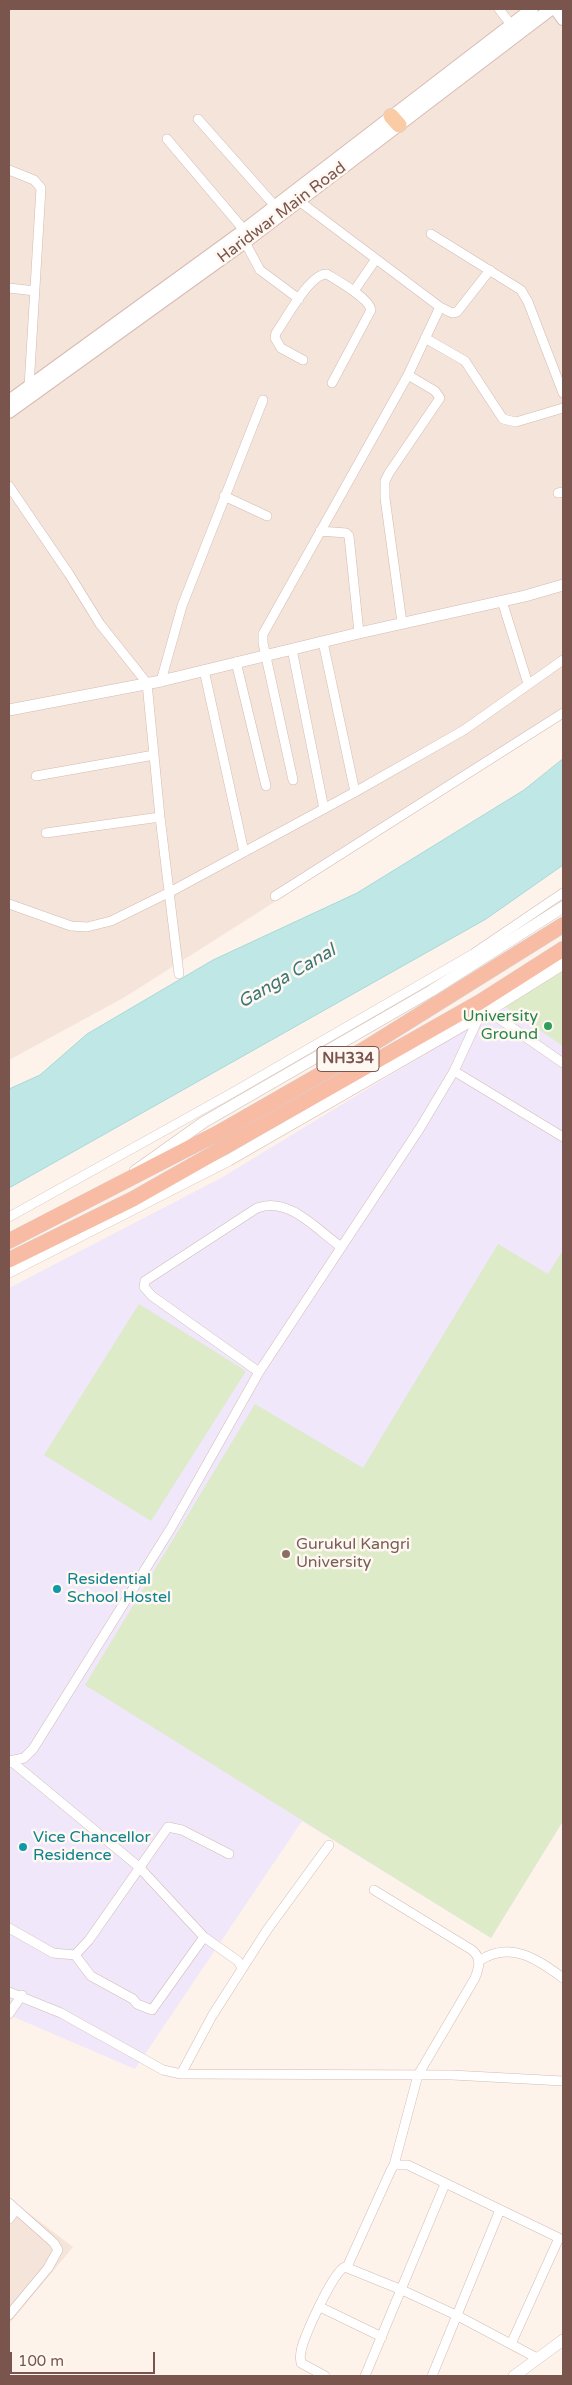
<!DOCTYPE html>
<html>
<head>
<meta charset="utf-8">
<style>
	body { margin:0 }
	#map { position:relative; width:572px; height:2385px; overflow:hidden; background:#fdf3eb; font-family:"Varela Round",sans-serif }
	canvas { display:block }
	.frame { position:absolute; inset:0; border:10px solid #79554d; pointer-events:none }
	.scale { position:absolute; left:10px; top:2352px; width:145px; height:22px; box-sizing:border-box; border:2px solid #79554d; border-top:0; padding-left:6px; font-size:15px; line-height:18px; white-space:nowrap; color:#79554d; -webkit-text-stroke:4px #fff8f2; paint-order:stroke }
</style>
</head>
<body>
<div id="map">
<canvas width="572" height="2385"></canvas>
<div class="frame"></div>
<div class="scale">100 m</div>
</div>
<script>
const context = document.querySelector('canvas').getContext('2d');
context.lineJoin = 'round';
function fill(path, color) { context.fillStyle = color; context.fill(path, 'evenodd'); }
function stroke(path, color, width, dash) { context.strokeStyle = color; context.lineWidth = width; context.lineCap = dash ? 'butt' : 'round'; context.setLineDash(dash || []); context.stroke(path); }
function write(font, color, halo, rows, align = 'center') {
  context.font = font + ' "Varela Round",sans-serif'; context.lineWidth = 5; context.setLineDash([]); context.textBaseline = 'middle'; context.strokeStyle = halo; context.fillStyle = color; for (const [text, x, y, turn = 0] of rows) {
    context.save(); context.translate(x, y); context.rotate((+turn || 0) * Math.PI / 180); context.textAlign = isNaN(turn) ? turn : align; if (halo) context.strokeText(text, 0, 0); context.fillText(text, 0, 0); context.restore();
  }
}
fill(new Path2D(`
	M 9,9 L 563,9 L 563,711 L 446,793 L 125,997 L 9,1060 Z
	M 9,2198 L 73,2247 L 9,2324 Z`), '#f5e4d9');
fill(new Path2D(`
	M 563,970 L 563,1821 L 491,1938 L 302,1821 L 135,2069 L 9,2015 L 9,1288 L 221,1178 Z`), '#f0e7fa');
fill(new Path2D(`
	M 563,970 L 563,1046 L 504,1006 Z
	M 498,1244 L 548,1274 L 563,1250 L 563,1821 L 491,1938 L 85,1685 L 255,1404 L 363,1468 Z
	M 139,1304 L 246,1371 L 151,1521 L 44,1455 Z`), '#ddebc9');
const water = new Path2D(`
	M 563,759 L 563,865 L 486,919 L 9,1188 L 9,1089 L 40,1075 L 87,1034 L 213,960 L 357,893 L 524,790 Z`);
fill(water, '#bfe7e6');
stroke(water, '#a5d9d8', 1);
const minor = new Path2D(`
	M 499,9 L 512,26
	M 198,119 L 275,206
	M 167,139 L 244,230
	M 9,170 L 34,180 L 41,188 L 29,387
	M 299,201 L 440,307 L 452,313 L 457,312 L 490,270
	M 431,234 L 521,290 L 528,302 L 563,393
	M 245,242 L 260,270 L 299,299
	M 9,288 L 35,291
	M 354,291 L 376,259
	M 425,338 L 465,361 L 503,419 L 516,422 L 563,408
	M 303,360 L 281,348 L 275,338 L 276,333 C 286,319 310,273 327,274 C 338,281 369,298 371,310 L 332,383
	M 9,486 L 69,574 L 100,624 L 147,683 L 160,817 L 179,974
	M 558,493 L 563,492
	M 224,496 L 267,516
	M 320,531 L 346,533 L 349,536 L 359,633
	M 502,601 L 528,684
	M 402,623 L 385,498 L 385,481 L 389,473 L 440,398 L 435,391 L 408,375
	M 323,642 L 355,792
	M 292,649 L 324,809
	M 236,662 L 266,786
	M 204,670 L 244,852
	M 161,681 L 182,606 L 263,400
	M 36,776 L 154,755
	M 293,780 L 263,643 L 263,634 L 408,375 L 440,307
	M 46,833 L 160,817
	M 275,896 L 563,713
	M 9,904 L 71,926 L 87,927 L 111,921 L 170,892 L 355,792 L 464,730 L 563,660
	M 488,1011 L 563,1063
	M 454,1071 L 563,1137
	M 9,1217 L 232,1093 L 473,954 L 563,893
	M 259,1372 L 152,1296 L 144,1287 L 145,1281 L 257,1208 C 288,1196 316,1229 340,1246
	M 9,1761 L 24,1758 L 33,1749 L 171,1528 L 259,1372 L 420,1128 L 454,1071 L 480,1015
	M 10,1763 L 11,1761 L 139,1867 L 204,1937 L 238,1961 L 242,1968
	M 374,1890 L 472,1950 C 482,1958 479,1968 475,1978 L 418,2075 L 394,2165
	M 9,1928 L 53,1953 L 75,1955 L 91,1976 L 133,1999 L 137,2004 L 152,2010 L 204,1937
	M 75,1955 L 89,1940 L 168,1827 L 182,1830 L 229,1854
	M 479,1961 C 510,1940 537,1959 563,1978
	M 9,1992 L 61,2013 L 163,2070 L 181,2074 L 452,2075 L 563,2081
	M 9,2014 L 22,1995
	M 181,2074 L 212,2016 L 267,1930 L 329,1845
	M 9,2203 L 54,2243 L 58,2250 L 48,2268 L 9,2315
	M 9,2219 L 16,2210
	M 347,2267 L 391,2170 L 394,2165 L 408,2165 L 559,2238 L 511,2344
	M 320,2307 L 382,2337
	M 325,2376 L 301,2363 C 300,2359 300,2355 301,2351 C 304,2337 333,2271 345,2267 L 402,2290 L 458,2316 L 537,2358
	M 365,2376 L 445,2184
	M 432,2376 L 500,2210`);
const tertiary = new Path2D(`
	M 9,710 L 161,681 L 359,633 L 525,596 L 563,585
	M 135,1171 L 204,1122 L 431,991 L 563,907
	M 9,1272 L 229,1160 L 488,1011 L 563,964
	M 514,2376 L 563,2340`);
const secondary = new Path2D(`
	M 556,9 L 563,19
	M 9,401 L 239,234 L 532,9
	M 9,412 L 245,242 L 551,9`);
const primary = new Path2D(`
	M 391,116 L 399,125`);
const trunk = new Path2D(`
	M 9,1241 L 220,1132 L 363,1050 L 563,925
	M 9,1260 L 133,1199 L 480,1002 L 563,949`);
stroke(minor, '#d2bbb3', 10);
stroke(tertiary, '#d2bbb3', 12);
stroke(secondary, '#d7bcb3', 14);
stroke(primary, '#d9cfcd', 16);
stroke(trunk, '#d9cfcd', 16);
stroke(minor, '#fff', 9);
stroke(tertiary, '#fff', 11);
stroke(secondary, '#fff', 12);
stroke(primary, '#facca5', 15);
stroke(trunk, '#f8bba4', 15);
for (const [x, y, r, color] of [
	[548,1026,5,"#2e9e5b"],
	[286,1554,5,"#8d6e63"],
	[57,1589,5,"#0f9aa8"],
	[23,1847,5,"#0f9aa8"]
]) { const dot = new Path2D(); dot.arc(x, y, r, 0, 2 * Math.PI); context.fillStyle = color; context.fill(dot); stroke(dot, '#fff8f2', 2); }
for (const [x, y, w] of [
	[348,1059,62]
]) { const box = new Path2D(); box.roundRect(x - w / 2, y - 12.5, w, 25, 4); context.fillStyle = '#fff8f2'; context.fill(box); stroke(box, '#79554d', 1); }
write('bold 15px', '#79554d', null, [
	["NH334",348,1059]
]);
write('16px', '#79554d', '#fff8f2', [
	["Haridwar Main Road",282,213,-37]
]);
write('16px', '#27864d', '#fff8f2', [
	["University",538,1017],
	["Ground",538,1035]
], 'right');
write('16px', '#785e54', '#fff8f2', [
	["Gurukul Kangri",296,1545],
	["University",296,1563]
], 'left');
write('16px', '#0d838f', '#fff8f2', [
	["Residential",67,1580],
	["School Hostel",67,1598],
	["Vice Chancellor",33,1838],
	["Residence",33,1856]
], 'left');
write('italic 18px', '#3d7676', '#fff8f2', [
	["Ganga Canal",287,977,-30]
]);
</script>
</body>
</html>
